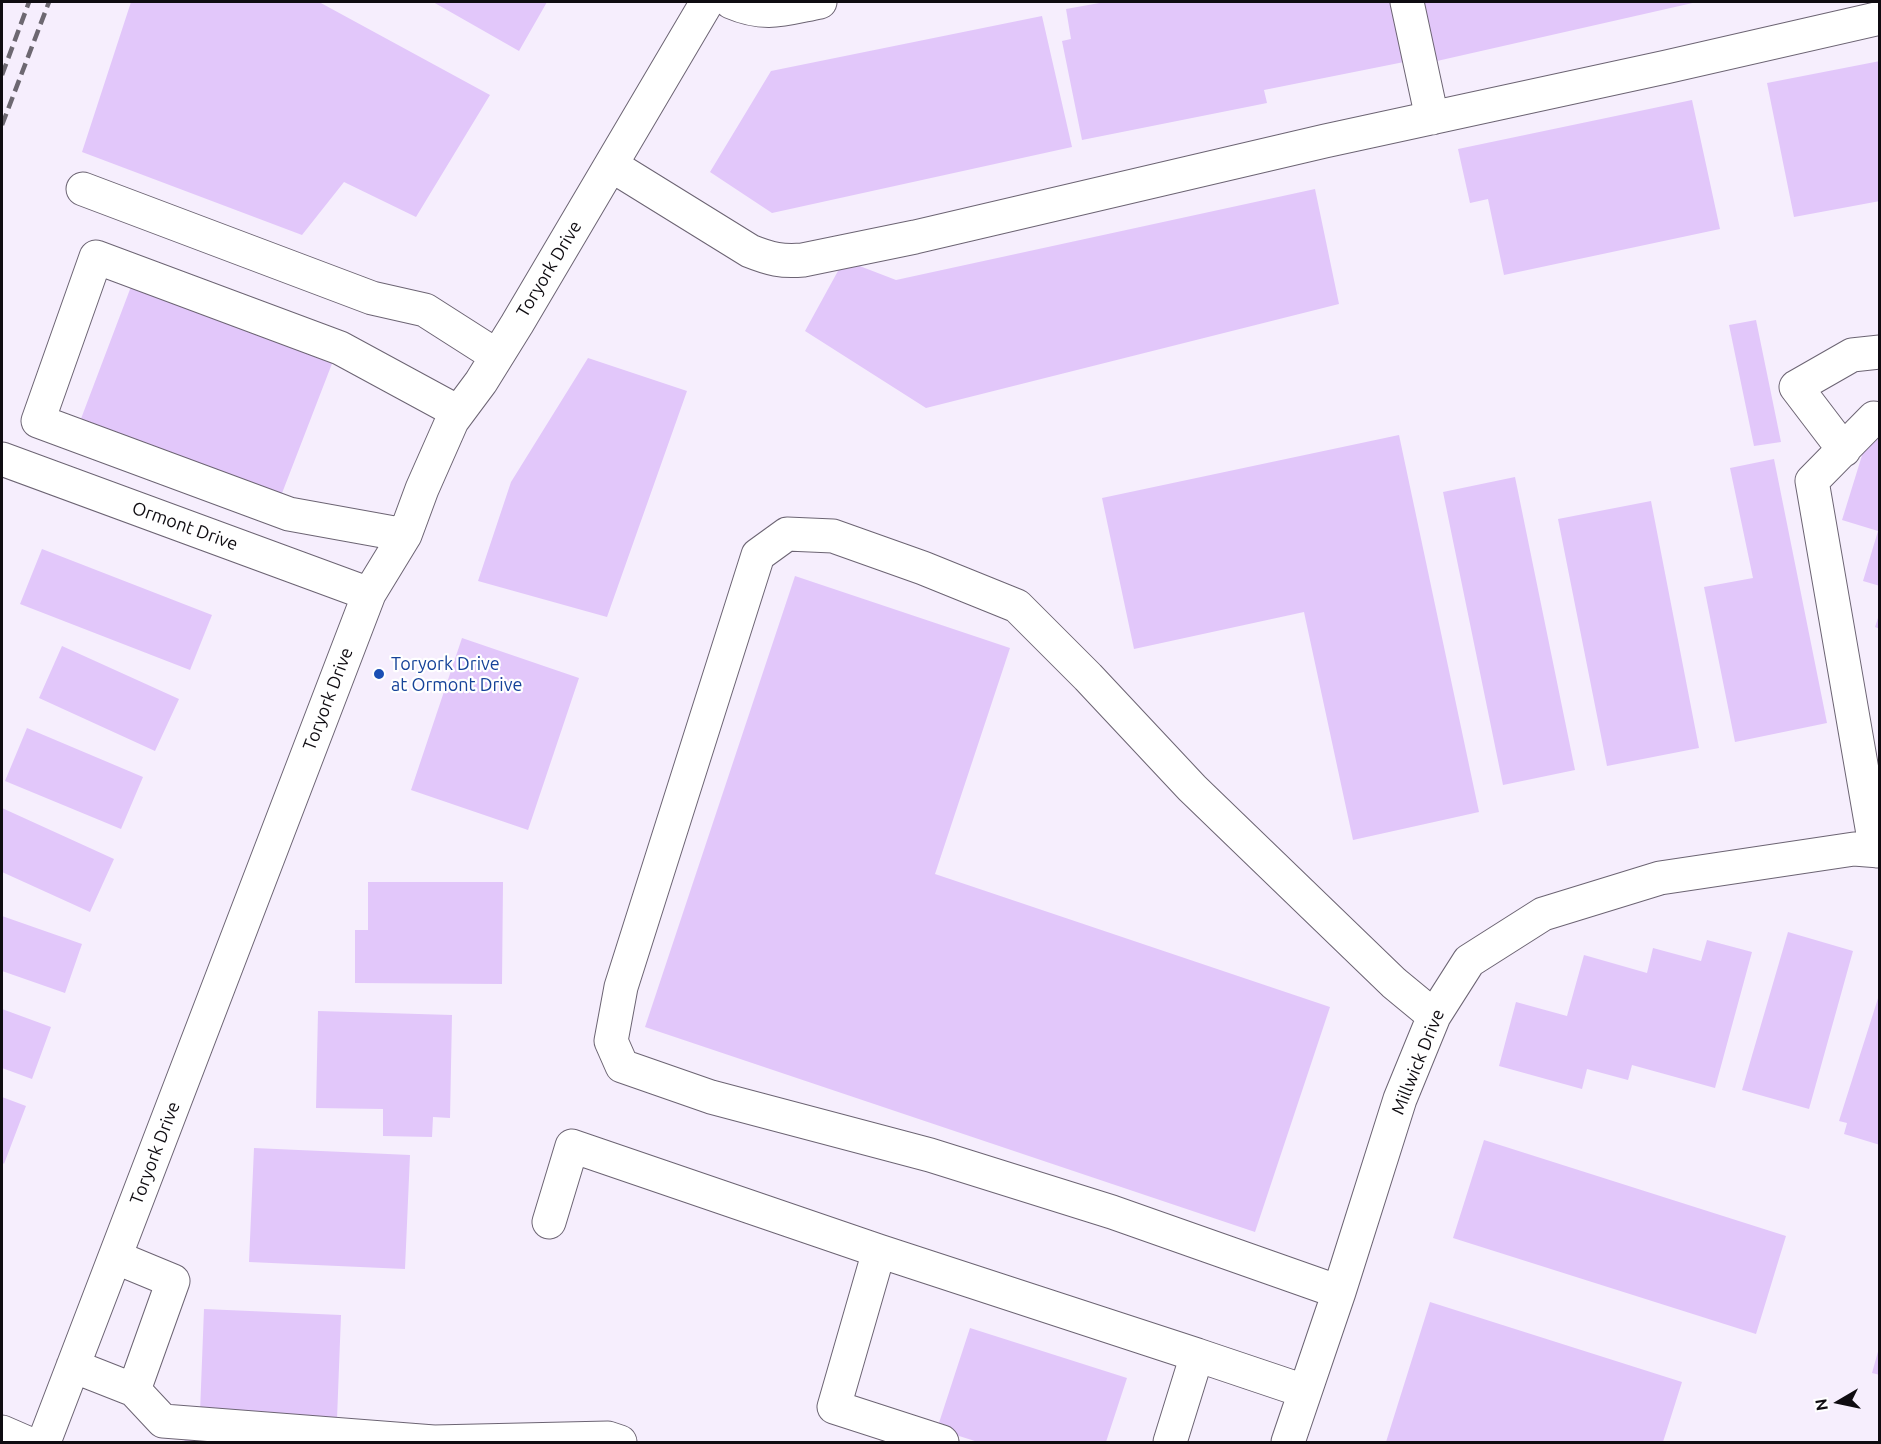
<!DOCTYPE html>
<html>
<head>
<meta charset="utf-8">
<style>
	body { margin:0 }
	#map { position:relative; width:1881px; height:1444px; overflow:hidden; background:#f6eefd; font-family:Ubuntu,sans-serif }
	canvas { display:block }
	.frame { position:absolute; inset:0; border:3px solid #0f0c11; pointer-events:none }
	.north { position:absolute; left:1809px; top:1372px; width:60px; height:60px; -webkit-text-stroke:4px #fff; paint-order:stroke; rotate:261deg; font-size:16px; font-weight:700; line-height:24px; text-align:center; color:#0f0c11 }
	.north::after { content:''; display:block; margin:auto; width:21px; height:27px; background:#0f0c11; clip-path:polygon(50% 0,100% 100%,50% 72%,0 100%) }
</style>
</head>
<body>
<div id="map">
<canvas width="1881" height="1444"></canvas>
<div class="frame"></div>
<div class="north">N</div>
</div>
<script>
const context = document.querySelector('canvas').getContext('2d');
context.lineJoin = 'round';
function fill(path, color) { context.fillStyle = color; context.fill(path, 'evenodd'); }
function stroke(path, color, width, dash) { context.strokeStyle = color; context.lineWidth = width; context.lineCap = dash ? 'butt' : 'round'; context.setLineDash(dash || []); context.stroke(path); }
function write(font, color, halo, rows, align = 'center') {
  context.font = font + ' Ubuntu,sans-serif'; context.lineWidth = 4.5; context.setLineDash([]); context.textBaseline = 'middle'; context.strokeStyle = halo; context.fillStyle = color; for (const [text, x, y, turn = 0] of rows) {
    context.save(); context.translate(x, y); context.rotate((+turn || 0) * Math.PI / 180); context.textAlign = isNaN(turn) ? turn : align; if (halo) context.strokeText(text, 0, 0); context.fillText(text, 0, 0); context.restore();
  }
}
fill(new Path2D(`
	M 131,2 L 319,2 L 490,95 L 416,217 L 344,182 L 302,235 L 82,152 Z
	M 433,2 L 547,2 L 519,51 Z
	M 1105,2 L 1392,2 L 1404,62 L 1264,90 L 1267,103 L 1082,140 L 1062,41 L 1071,39 L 1066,9 Z
	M 1424,2 L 1697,2 L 1437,61 Z
	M 1042,16 L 1072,147 L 772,213 L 710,172 L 771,71 Z
	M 1880,61 L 1880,201 L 1794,217 L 1767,83 Z
	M 1692,100 L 1720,229 L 1504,275 L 1488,199 L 1470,203 L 1458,149 Z
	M 1315,189 L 1339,304 L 926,408 L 805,331 L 844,260 L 896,280 Z
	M 132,284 L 333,361 L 279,501 L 79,424 Z
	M 1756,320 L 1781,442 L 1754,446 L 1729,325 Z
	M 588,358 L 687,391 L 607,617 L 478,581 L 511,482 Z
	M 1399,435 L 1479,812 L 1353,840 L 1304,612 L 1134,649 L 1102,498 Z
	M 1868,436 L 1880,440 L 1880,586 L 1863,581 L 1878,531 L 1842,520 Z
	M 1774,459 L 1827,723 L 1735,742 L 1704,587 L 1753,578 L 1730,468 Z
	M 1515,477 L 1575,770 L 1503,785 L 1443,492 Z
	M 1651,501 L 1699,748 L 1607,766 L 1558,519 Z
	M 42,549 L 212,615 L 190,670 L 20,604 Z
	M 795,576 L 1010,648 L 935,874 L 1330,1007 L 1255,1232 L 645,1027 Z
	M 1879,615 L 1880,615 L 1880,629 L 1875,627 Z
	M 462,638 L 579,678 L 528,830 L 411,790 Z
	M 62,646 L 179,699 L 155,751 L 39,698 Z
	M 27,728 L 143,777 L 121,829 L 5,781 Z
	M 2,808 L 114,859 L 90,912 L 2,872 Z
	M 368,882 L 503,882 L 502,984 L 355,983 L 355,930 L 368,930 Z
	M 2,916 L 82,944 L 65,993 L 2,971 Z
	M 1788,932 L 1853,951 L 1809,1109 L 1742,1090 Z
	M 1707,940 L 1752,952 L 1715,1088 L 1632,1065 L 1628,1080 L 1587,1069 L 1582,1089 L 1499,1066 L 1516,1002 L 1567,1016 L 1584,955 L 1647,973 L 1653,948 L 1701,961 Z
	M 1880,992 L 1880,1145 L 1844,1134 L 1847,1123 L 1839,1121 Z
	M 2,1009 L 51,1027 L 32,1079 L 2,1068 Z
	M 318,1011 L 452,1015 L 450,1118 L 433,1117 L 432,1137 L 383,1136 L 383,1109 L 316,1108 Z
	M 2,1097 L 26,1106 L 4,1164 L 2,1162 Z
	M 1484,1140 L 1786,1236 L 1756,1334 L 1453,1238 Z
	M 254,1148 L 410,1155 L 405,1269 L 249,1262 Z
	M 1430,1302 L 1682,1382 L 1663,1442 L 1386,1442 Z
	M 204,1309 L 341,1315 L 337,1419 L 200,1413 Z
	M 970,1328 L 1127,1378 L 1106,1442 L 978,1442 L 937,1429 Z
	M 1879,1348 L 1880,1348 L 1880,1375 L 1872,1373 Z
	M 188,1430 L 225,1442 L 184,1442 Z`), '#e2c7fa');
const minor = new Path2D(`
	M 731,2 C 766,17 784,9 820,2
	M 1407,2 L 1432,118
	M 611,165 L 750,251 C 770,259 782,262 803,260 L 915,237 L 1325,141 L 1666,67 L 1880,18
	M 83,189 L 372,298 L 425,310 L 497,356
	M 1844,450 L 1796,387 L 1852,355 L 1880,352
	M 2,459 L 369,594
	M 405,535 L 289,514 L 38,421 L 96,257 L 340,348 L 458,412
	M 1876,851 L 1812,481 L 1874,418 L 1880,419
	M 549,1222 L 572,1146 L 879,1251 L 1197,1355
	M 879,1251 L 834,1407 L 942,1442
	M 1339,1292 L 1112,1212 L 930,1155 L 711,1097 L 622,1066 L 611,1041 L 621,987 L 758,555 L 787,534 L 833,536 L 923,568 L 1017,606 L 1088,677 L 1192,788 L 1394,983 L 1434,1016
	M 73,1366 L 134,1390 L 173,1281 L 115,1257
	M 134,1390 L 163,1421 L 434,1442 L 608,1438 L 620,1442
	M 2,1432 L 25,1442
	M 44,1442 L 369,594 L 405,535 L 422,489 L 452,421 L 481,382 L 517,324 L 707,2
	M 1170,1442 L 1197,1355 L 1304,1391
	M 1288,1442 L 1339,1292 L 1400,1099 L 1434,1016 L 1469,961 L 1543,914 L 1660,878 L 1854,849 L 1880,851`);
stroke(minor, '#6c6473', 35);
stroke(minor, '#fff', 33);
stroke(new Path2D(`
	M 2,75 L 29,2
	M 2,125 L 49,2`), '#6d6871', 4.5, [12, 6]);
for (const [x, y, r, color] of [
	[379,674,6,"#1a4fb4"]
]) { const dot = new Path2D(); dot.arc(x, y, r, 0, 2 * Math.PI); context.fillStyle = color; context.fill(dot); stroke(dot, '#fff', 2); }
write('18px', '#0f0c11', '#fff', [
	["Toryork Drive",549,269,-59],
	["Ormont Drive",185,526,20],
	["Toryork Drive",328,699,-69],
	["Millwick Drive",1418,1062,-68],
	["Toryork Drive",155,1153,-69]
]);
write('18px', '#164399', '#fff', [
	["Toryork Drive",391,664],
	["at Ormont Drive",391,685]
], 'left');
</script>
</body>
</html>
